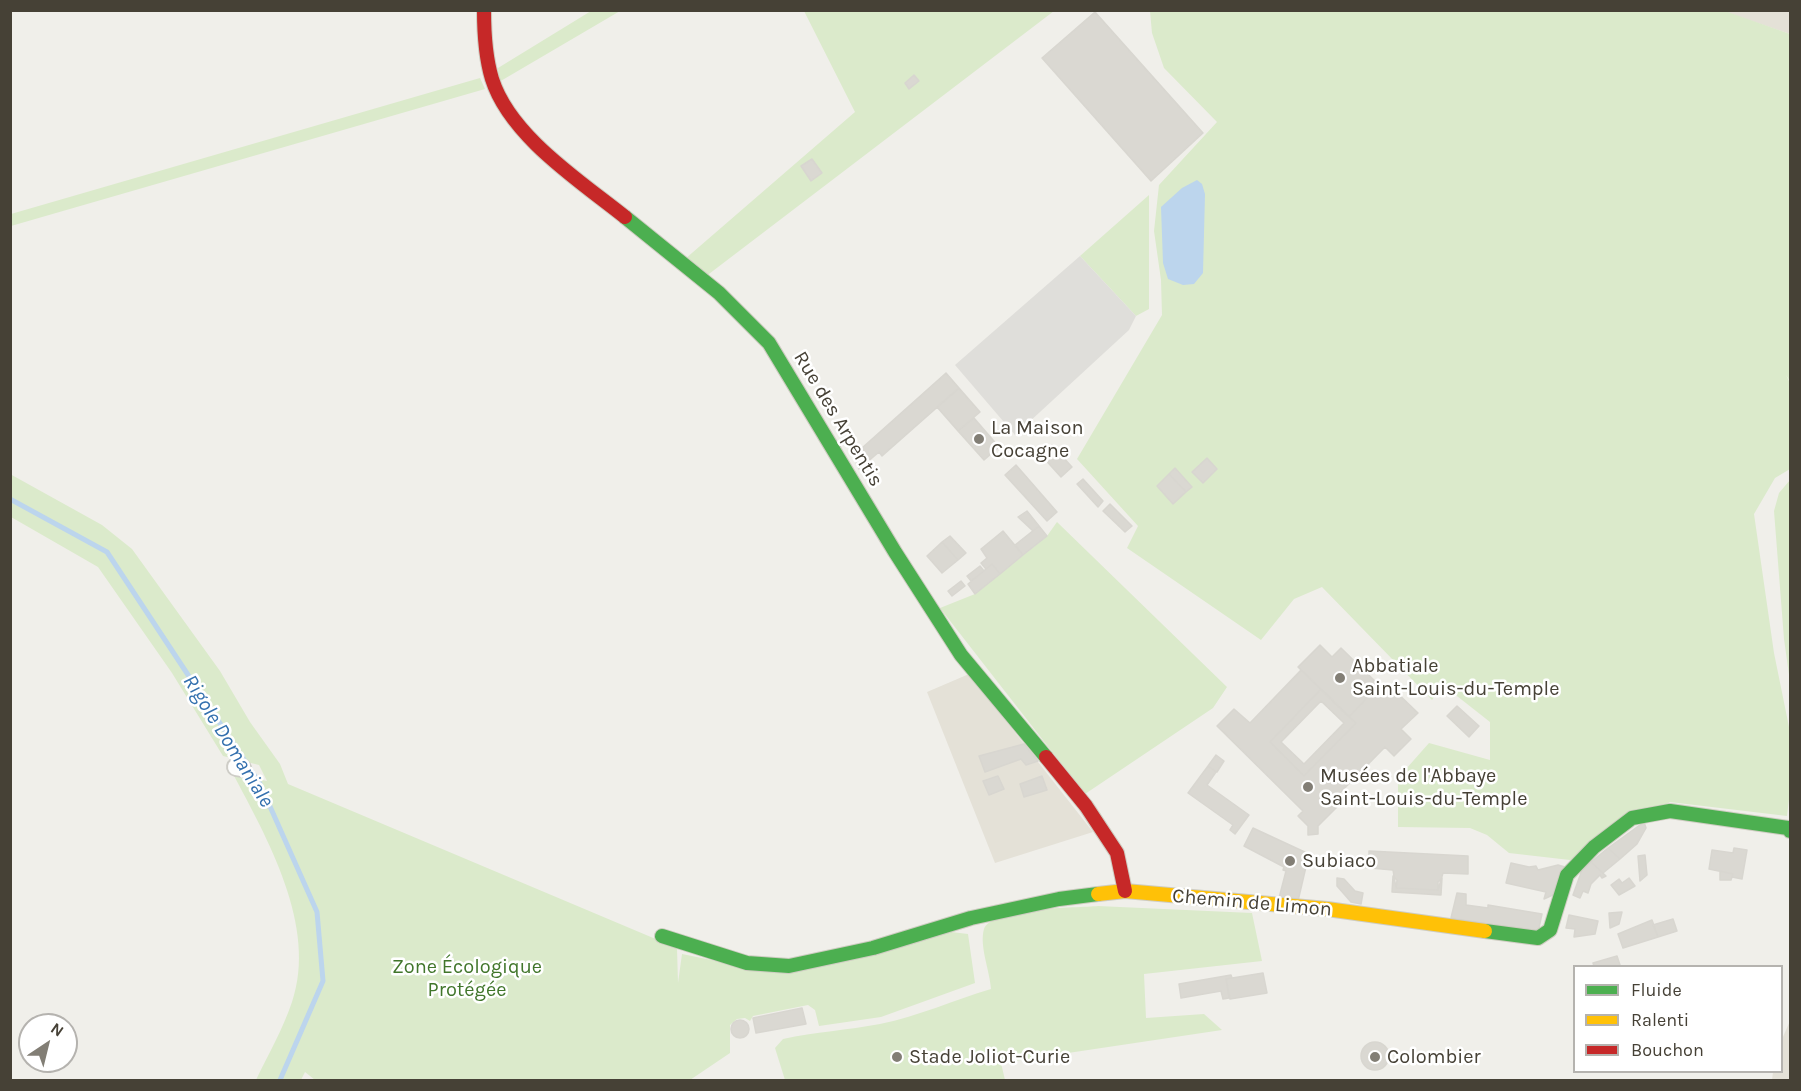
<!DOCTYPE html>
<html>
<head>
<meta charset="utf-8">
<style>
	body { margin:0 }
	#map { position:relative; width:1801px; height:1091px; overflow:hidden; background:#f0efea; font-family:Karla,sans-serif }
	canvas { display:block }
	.frame { position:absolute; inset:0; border:12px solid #464136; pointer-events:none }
	.legend { position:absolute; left:1573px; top:965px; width:210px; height:108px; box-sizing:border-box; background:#fff; border:2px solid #b5b3af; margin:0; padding:8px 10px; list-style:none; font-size:18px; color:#464136 }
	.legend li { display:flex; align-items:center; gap:12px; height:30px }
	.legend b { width:30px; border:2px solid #b5b3af }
	.north { position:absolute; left:18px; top:1013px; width:60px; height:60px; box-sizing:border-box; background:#fff; border:2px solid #b5b3af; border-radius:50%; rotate:35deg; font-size:16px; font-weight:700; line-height:24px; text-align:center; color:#464136 }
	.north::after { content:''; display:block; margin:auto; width:21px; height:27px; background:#827e75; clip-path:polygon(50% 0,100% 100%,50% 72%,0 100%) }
</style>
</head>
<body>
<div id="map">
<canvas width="1801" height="1091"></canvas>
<div class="frame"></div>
<ul class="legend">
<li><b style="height:8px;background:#4caf50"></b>Fluide</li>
<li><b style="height:8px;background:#ffc107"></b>Ralenti</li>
<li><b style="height:8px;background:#c62828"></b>Bouchon</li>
</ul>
<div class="north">N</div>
</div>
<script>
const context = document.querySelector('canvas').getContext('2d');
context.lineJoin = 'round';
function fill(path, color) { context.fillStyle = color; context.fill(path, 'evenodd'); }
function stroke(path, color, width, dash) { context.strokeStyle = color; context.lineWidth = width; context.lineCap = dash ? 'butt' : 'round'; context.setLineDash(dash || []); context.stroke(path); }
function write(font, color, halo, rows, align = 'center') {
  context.font = font + ' Karla,sans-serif'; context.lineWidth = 5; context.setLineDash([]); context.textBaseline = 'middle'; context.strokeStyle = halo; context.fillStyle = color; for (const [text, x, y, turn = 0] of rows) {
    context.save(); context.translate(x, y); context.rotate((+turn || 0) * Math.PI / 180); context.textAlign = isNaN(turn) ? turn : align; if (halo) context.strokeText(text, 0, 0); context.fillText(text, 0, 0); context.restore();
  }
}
fill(new Path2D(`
	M 1722,11 L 1790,11 L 1790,34 Z
	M 969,674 L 1093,832 L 995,863 L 927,692 Z
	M 1790,1021 L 1790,1080 L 1772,1080 L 1773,1072 L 1782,1072 L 1782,1039 Z`), '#e4e1d7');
fill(new Path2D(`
	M 1722,10 L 1790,34 L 1790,381 L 1786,375 L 1790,383 L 1790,469 L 1775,478 L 1754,514 L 1774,653 L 1789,727 L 1790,791 L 1787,816 L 1670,802 L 1570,860 L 1509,853 L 1487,835 L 1470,828 L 1398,827 L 1398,778 L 1429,743 L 1490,760 L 1490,722 L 1443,685 L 1432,700 L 1322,587 L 1294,599 L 1261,640 L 1127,548 L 1138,526 L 1077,459 L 1162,315 L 1161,280 L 1154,231 L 1159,185 L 1217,122 L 1164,68 L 1152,33 L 1150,11 Z
	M 591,11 L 620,11 L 499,82 L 498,68 Z
	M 804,11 L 1054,11 L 705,277 L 685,259 L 855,112 Z
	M 480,78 L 485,89 L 11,226 L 11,214 Z
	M 1149,195 L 1149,309 L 1136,316 L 1080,256 Z
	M 10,474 L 102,525 L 132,549 L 220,671 L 250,722 L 280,764 L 288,784 L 677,948 L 678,983 L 682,954 L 746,967 L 943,931 L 968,934 L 975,983 L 881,1017 L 819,1026 L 815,1010 L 808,1005 L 753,1016 L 750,1021 L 745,1018 L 737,1019 L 730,1025 L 730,1053 L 690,1080 L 315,1080 L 305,1072 L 301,1080 L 256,1080 C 268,1055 283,1029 292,1002 C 318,927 267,838 233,774 L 267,781 L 259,765 L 223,756 L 172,673 L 98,567 L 11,517 Z
	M 1790,480 L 1790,682 L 1784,639 L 1774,511 L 1779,493 Z
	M 1057,522 L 1227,687 L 1213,708 L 1085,794 L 940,608 L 975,594 L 1047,536 Z
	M 1098,906 L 1252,913 L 1262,961 L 1144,974 L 1146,1018 L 1204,1014 L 1222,1030 L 1001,1063 L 1005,1080 L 785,1080 L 775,1048 L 783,1039 C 815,1032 848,1030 880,1024 C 919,1016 954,1000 991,989 C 990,971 979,946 984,929 C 992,907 1077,908 1098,906 Z`), '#dbeacb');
fill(new Path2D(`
	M 1080,256 L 1136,316 L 1129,330 L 1015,435 L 955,365 Z`), '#dfdeda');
fill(new Path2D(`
	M 1197,180 L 1202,184 L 1205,194 L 1203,273 L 1194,284 L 1183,285 L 1168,279 L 1163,263 L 1161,207 L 1182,188 Z`), '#bcd5ed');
stroke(new Path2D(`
	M 10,499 L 107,552 L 260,784 L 317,912 L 323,981 L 280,1080`), '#bcd5ed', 5);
const building = new Path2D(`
	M 1095,12 L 1203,133 L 1151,181 L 1042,58 Z
	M 914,75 L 919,81 L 909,89 L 905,83 Z
	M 812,159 L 822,173 L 811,181 L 801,166 Z
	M 946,373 L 959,388 L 882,456 L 879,452 L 859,469 L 853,456 Z
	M 959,388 L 980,412 L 958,431 L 937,407 Z
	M 974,418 L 999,447 L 984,460 L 958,431 Z
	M 1052,445 L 1072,467 L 1061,477 L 1041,455 Z
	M 1207,458 L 1217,469 L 1203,483 L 1192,472 Z
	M 1016,465 L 1057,512 L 1047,521 L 1005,475 Z
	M 1175,468 L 1192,487 L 1186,492 L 1169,474 Z
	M 1169,474 L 1186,492 L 1173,504 L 1157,486 Z
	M 1083,479 L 1103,501 L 1098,507 L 1077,484 Z
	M 1110,504 L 1132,526 L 1125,532 L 1103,511 Z
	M 1027,511 L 1039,526 L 1033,531 L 1018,517 Z
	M 1039,526 L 1047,536 L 1023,555 L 1015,545 Z
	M 1003,531 L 1023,555 L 1000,574 L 992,564 L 986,569 L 981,563 L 987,558 L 981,549 Z
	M 950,536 L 966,553 L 958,560 L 942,542 Z
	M 942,542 L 958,560 L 942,573 L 927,556 Z
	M 992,564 L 1000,574 L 975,594 L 968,584 Z
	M 980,566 L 984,571 L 971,581 L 967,576 Z
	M 961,581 L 965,586 L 952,596 L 948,591 Z
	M 1320,645 L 1332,657 L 1341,648 L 1379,685 L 1349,717 L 1298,667 Z
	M 1301,670 L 1321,689 L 1270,742 L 1304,776 L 1356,723 L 1349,717 L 1379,685 L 1385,691 L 1390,686 L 1418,713 L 1401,729 L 1411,739 L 1394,756 L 1385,747 L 1331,802 L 1337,807 L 1318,826 L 1318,834 L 1308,835 L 1308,826 L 1298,816 L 1303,811 L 1217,726 L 1234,709 L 1250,723 Z
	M 1321,689 L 1356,723 L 1304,776 L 1270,742 ZM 1321,701 L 1344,723 L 1304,764 L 1281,742 Z
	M 1457,706 L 1479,726 L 1469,737 L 1447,716 Z
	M 1024,744 L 1038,761 L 1026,765 L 1021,759 L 985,772 L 979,756 Z
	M 1216,755 L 1224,761 L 1217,772 L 1208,766 Z
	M 1208,766 L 1216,772 L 1207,785 L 1249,815 L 1235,834 L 1230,830 L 1233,825 L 1188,793 Z
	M 998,776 L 1004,789 L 989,795 L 983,781 Z
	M 1042,776 L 1047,790 L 1024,797 L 1020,784 Z
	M 1644,822 L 1646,828 L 1637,844 L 1620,859 L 1608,848 Z
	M 1253,828 L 1309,854 L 1298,901 L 1279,898 L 1286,871 L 1283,870 L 1284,867 L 1244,846 Z
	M 1608,848 L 1620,859 L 1603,873 L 1591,862 Z
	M 1734,848 L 1747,850 L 1742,879 L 1732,877 L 1733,874 L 1709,869 L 1712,850 L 1733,853 Z
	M 1369,851 L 1468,856 L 1468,874 L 1443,873 L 1438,890 L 1396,888 L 1393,870 L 1359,867 L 1359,858 L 1369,858 Z
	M 1645,855 L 1647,875 L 1640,881 L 1638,856 Z
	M 1591,862 L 1606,876 L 1602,878 L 1600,875 L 1591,884 L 1588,893 L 1583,891 L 1580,898 L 1573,895 L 1582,870 Z
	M 1511,863 L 1529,867 L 1536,866 L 1538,870 L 1558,865 L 1565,867 L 1555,894 L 1544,899 L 1546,892 L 1506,883 Z
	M 1720,871 L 1733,874 L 1731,880 L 1720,880 Z
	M 1393,876 L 1397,880 L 1396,888 L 1438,890 L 1438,882 L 1442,878 L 1441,895 L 1392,892 Z
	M 1337,878 L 1344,879 L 1355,891 L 1363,893 L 1361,904 L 1351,902 L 1337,886 Z
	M 1629,878 L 1635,886 L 1619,895 L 1611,885 L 1619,879 L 1622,883 Z
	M 1457,893 L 1466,894 L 1466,905 L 1488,908 L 1488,905 L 1542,914 L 1538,932 L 1451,918 Z
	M 1622,912 L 1619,924 L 1610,928 L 1609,913 Z
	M 1569,915 L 1598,921 L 1595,934 L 1574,937 L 1575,929 L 1566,928 Z
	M 1673,919 L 1677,931 L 1658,937 L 1653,925 Z
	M 1652,920 L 1658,937 L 1623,948 L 1618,934 Z
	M 1617,956 L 1620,965 L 1594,966 L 1593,963 Z
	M 1263,973 L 1267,993 L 1230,999 L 1226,979 Z
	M 1231,975 L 1232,978 L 1226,979 L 1229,998 L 1223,999 L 1221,991 L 1181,998 L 1179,984 Z
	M 802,1008 L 806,1024 L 756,1033 L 753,1018 Z
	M731 1029a9 9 0 1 1 18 0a9 9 0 1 1-18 0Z
	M1361 1056a14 14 0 1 1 28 0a14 14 0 1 1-28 0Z`);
fill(building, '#dad8d2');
stroke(building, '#d8d6d0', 1.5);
const street = new Path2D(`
	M 236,767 L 242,768`);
const fast = new Path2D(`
	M 625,217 L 719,293 L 769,343 L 895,552 L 961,655 L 1046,757
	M 1485,931 L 1538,938 L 1550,930 L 1567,875 L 1594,847 L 1632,818 L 1670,811 L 1788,828 L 1790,831
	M 662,936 L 747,963 L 789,966 L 873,948 L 971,918 L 1059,899 L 1098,894`);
const slow = new Path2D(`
	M 1098,894 L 1125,891 L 1327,909 L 1485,931`);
const jam = new Path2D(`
	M 484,10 C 484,33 485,56 492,79 C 510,136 580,181 625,217
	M 1046,757 L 1086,806 L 1117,853 L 1125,891`);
stroke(street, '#cecdc7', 20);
stroke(fast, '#ceccc1', 16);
stroke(slow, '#ceccc1', 16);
stroke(jam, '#ceccc1', 16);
stroke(street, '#fdfdfc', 16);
stroke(fast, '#4caf50', 14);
stroke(slow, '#ffc107', 14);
stroke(jam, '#c62828', 14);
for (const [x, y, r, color] of [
	[979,439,6,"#827e75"],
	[1340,678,6,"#827e75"],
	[1308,787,6,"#827e75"],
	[1290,861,6,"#827e75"],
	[897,1057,6,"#827e75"],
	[1375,1057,6,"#827e75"]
]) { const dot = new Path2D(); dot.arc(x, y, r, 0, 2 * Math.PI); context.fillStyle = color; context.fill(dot); stroke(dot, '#fff', 2); }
write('20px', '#464136', '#fff', [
	["Rue des Arpentis",838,419,59],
	["Chemin de Limon",1252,903,5]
]);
write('20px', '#464136', '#fff', [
	["La Maison",991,428],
	["Cocagne",991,451],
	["Abbatiale",1352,666],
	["Saint-Louis-du-Temple",1352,689],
	["Musées de l'Abbaye",1320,776],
	["Saint-Louis-du-Temple",1320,799],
	["Subiaco",1302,861],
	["Stade Joliot-Curie",909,1057],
	["Colombier",1387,1057]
], 'left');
write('20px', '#41762b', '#fff', [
	["Zone Écologique",467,967],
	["Protégée",467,990]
]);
write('italic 21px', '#3370ae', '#fff', [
	["Rigole Domaniale",228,741,58]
]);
</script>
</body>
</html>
